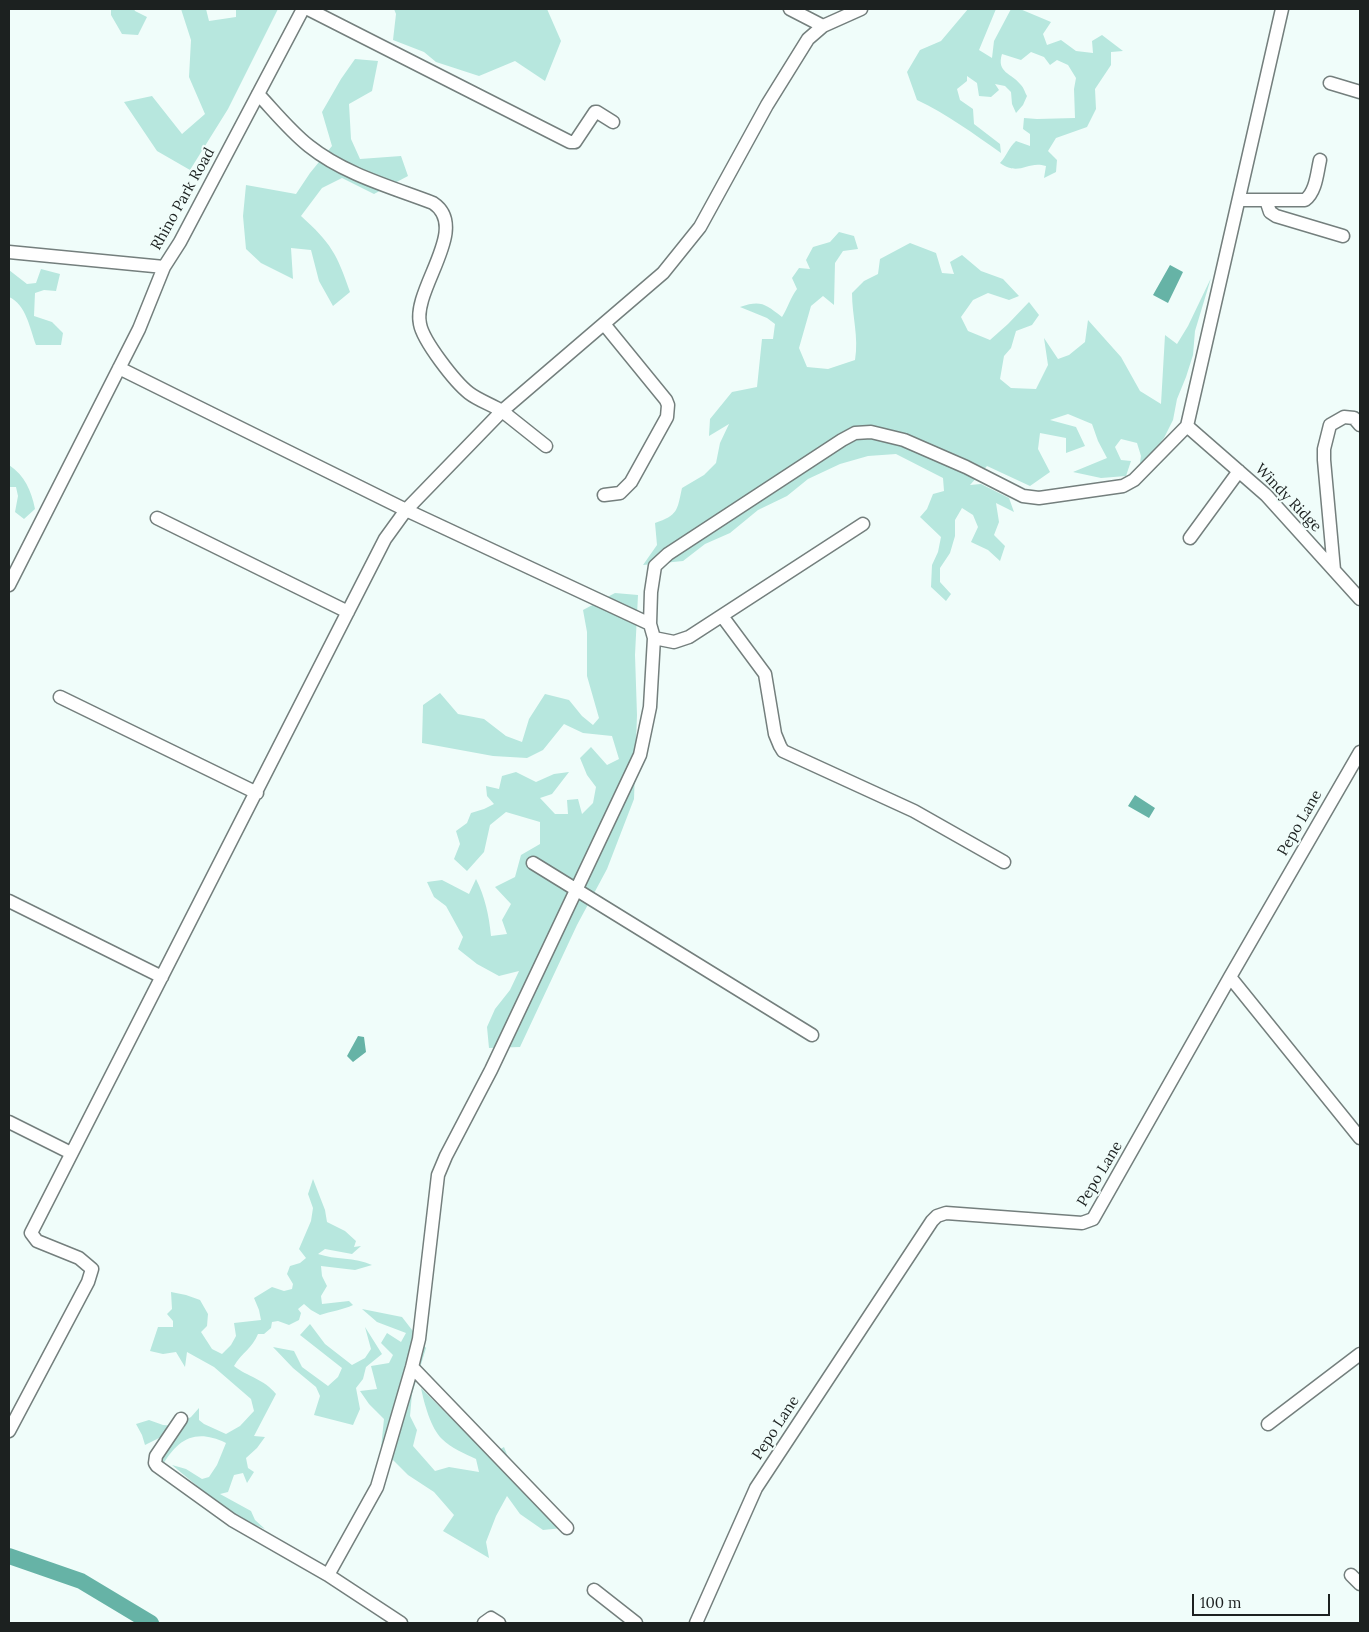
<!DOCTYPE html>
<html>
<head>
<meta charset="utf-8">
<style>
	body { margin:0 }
	#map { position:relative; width:1369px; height:1632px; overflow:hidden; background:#f0fdfa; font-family:Lora,serif }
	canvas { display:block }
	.frame { position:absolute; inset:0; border:10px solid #1c2120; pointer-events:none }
	.scale { position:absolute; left:1192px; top:1594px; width:138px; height:22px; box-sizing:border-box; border:2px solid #1c2120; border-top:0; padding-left:6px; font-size:15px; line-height:18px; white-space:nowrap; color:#1c2120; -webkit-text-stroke:4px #f0fdfa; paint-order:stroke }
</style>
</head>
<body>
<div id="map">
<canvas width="1369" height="1632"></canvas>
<div class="frame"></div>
<div class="scale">100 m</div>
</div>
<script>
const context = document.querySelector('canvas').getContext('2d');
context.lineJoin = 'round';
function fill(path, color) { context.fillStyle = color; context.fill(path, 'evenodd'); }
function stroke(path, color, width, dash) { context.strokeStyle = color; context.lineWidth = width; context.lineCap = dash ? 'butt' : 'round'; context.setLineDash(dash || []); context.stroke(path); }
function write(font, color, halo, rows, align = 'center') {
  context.font = font + ' Lora,serif'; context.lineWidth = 4; context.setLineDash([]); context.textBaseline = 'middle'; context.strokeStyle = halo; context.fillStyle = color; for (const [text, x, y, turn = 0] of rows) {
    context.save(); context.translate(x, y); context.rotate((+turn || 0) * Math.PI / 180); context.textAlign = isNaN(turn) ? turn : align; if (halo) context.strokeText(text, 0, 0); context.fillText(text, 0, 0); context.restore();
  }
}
fill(new Path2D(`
	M 111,9 L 134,9 L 135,11 L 147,17 L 138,35 L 122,34 L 111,15 Z
	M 181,9 L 206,9 L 209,21 L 236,17 L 236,9 L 278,9 L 228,109 L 190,170 L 157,151 L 124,102 L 152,96 L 182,134 L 205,114 L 189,77 L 191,40 Z
	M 394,9 L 547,9 L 561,41 L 545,81 L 515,61 L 479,76 L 436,62 L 424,52 L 393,40 L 396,14 Z
	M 968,9 L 996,9 L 979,50 L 992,58 L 994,41 L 1011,9 L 1020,9 L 1051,22 L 1043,34 L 1047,45 L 1061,40 L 1076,51 L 1093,53 L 1092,41 L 1102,35 L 1123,51 L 1111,52 L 1111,65 L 1095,89 L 1096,109 L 1087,127 L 1056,138 L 1048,151 L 1057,160 L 1056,172 L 1044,178 L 1046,166 C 1027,160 1020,177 1000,163 C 1007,156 1008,148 1016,141 L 1030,146 L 1030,134 L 1023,129 L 1024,118 L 1037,119 L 1075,118 L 1074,89 L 1076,78 L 1068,65 L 1057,60 L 1050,65 L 1044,57 L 1031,52 L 1021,60 L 1002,54 C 996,73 1012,73 1021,85 C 1024,88 1025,93 1027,96 L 1023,105 L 1016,113 L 1012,104 L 1011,92 L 1005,86 L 995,84 L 999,90 L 991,97 L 979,96 L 977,83 L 967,76 L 967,81 L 957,89 L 960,100 L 973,109 L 974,124 L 1000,144 L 1001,153 C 974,134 947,114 917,100 L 907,72 L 920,50 L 941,41 Z
	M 355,59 L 378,61 L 372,91 L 349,104 L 351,139 L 360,159 L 401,156 L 408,176 L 374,194 L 342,178 L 322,188 L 301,216 C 331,243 337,254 350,292 L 333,306 L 319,281 L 311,250 L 291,248 L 293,279 L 261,263 L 246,249 L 243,216 L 246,185 L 296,194 L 310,173 L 332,146 L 322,112 L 341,79 Z
	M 839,232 L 854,236 L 858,249 L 843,251 L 835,263 L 834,305 L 823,296 L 811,306 L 799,348 L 807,367 L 828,369 L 855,360 C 859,337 852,316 852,293 L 864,281 L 878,274 L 880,259 L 910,243 L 936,253 L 942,273 L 954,274 L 950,262 L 962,255 L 981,271 L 1003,279 L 1019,296 L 1009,300 L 988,293 L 973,300 L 961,317 L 968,331 L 990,340 L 1008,324 L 1029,302 L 1039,315 L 1032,325 L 1016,331 L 1011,348 L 1004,356 L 1000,379 L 1011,388 L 1036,389 L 1048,365 L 1044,338 L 1058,359 L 1069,355 L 1085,342 L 1088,320 L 1121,357 L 1140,391 L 1161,404 L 1165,335 L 1177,344 L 1188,326 L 1211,278 L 1195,331 L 1193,355 L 1186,377 L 1177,399 L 1173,420 L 1164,438 L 1139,470 L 1141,456 L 1137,443 L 1121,439 L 1115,447 L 1121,460 L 1131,461 L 1126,476 L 1101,478 L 1073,472 L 1107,458 L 1098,441 L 1092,424 L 1068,414 L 1050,420 L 1076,427 L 1085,446 L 1066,453 L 1066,438 L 1040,433 L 1038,449 L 1050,472 L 1030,486 L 987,466 L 970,485 L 981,484 L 1009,498 L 1014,512 L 996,503 L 999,522 L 994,535 L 1005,546 L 1000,561 L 988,550 L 971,542 L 978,527 L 973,515 L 962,508 L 955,520 L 955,536 L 950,553 L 940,568 L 940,582 L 951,594 L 946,601 L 931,587 L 932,565 L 938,552 L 941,537 L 920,517 L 927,509 L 933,494 L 944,491 L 943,478 L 896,454 L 868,456 L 840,464 L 808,479 L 787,496 L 758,510 L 730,533 L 705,544 L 683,561 L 643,565 L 657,545 L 655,523 C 678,515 677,511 682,488 L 704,475 L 716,463 L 720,443 L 729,424 L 709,436 L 710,419 L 732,392 L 757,387 L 762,339 L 773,339 L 775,324 L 767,318 L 740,307 C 761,300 765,304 782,317 C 788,308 790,298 797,289 L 792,278 L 799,268 L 810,269 L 806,260 L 813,247 L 830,242 Z
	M 41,269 L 60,274 L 56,291 L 44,290 L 35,293 L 34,316 L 52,322 L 63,333 L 61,345 L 36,345 C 30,329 26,304 9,297 L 9,270 L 27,284 L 36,283 Z
	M 9,465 C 25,476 31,490 35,509 L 24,519 L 15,512 L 18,496 L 16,487 L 9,487 Z
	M 615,593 L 638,595 L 635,655 L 637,715 L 634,799 L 607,869 L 577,925 L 520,1047 L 489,1048 L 487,1027 L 495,1009 L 510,990 L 519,971 L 499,976 L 477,964 L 458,949 L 463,937 L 446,906 L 434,897 L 427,882 L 442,880 L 469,894 L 476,879 C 485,897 489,915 491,936 L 507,934 L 502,920 L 511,904 L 495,887 L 515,877 L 521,855 L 540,844 L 540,822 L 506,812 L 490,825 L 484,852 L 467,871 L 454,859 L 460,844 L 456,831 L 467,823 L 471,813 L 484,809 L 494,804 L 487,796 L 486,786 L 499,789 L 502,776 L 516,772 L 536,782 L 554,774 L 569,772 L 552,794 L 540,798 L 555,814 L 568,814 L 567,800 L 578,799 L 582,814 L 593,803 L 596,787 L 587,775 L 580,758 L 591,747 L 607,765 L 619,759 L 612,736 L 583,733 L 564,724 L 543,750 L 527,758 L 493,756 L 422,743 L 423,705 L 440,693 L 458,714 L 484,719 L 506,736 L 522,742 L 529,719 L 545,694 L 569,700 L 582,716 L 593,725 L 599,718 L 587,676 L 587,632 L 583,610 Z
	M 313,1179 L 325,1210 L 327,1222 L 345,1231 L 356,1241 L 354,1247 L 361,1246 L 352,1254 L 325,1249 L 318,1254 C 335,1260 355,1257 372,1265 L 355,1270 L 321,1266 L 322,1276 L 327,1286 L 321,1296 L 322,1304 L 349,1301 L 353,1305 C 343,1310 331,1311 320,1315 L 311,1310 L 304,1304 L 298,1309 L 301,1313 L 299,1320 L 289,1325 L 278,1321 L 272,1322 L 271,1328 L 264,1334 L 258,1334 C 252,1349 242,1352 234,1366 C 248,1377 264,1379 276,1394 L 254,1436 L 265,1437 L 257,1448 L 246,1458 L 248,1468 L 254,1472 L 247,1483 L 243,1473 L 234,1475 L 228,1492 L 220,1494 L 251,1511 L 255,1520 L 265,1529 L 241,1519 L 203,1496 L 196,1485 L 172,1465 L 186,1469 L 202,1479 L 209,1477 L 217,1465 L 226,1443 C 195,1428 177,1439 161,1468 L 158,1452 L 173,1431 L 145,1445 L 142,1435 L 136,1424 L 149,1420 L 163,1425 L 175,1426 L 191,1417 L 199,1408 L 199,1420 L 204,1424 L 226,1434 L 240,1426 L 254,1411 L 251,1399 L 214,1367 L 187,1352 L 185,1367 L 176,1352 L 163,1354 L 150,1351 L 158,1327 L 173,1327 L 173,1321 L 167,1314 L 172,1309 L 171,1292 L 186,1295 L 200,1300 L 208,1314 L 207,1326 L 201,1332 L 212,1349 L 222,1354 L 231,1345 L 236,1336 L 234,1323 L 261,1320 L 259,1310 L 254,1298 L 272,1287 L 284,1291 L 292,1289 L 293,1284 L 287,1274 L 290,1266 L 300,1263 L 306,1258 L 299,1249 L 311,1221 L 313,1208 L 308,1194 Z
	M 362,1309 L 402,1317 L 426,1348 L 412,1394 L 410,1416 L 417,1430 L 413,1446 L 435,1471 L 449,1467 L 479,1472 L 476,1459 C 465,1454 451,1448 442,1439 C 431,1429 424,1403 421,1388 L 489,1456 L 504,1447 L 508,1457 L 499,1466 L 508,1475 L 549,1502 L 555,1505 L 572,1527 L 543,1530 L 520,1514 L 507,1496 L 496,1516 L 486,1542 L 489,1558 L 443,1531 L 454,1515 L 434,1492 L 408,1475 L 381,1448 L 384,1419 L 369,1404 L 360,1391 L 377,1389 L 371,1366 L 389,1363 L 393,1355 L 381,1343 L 387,1333 L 401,1342 L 406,1333 L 377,1322 Z
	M 310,1324 L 325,1344 L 352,1365 L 365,1358 L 371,1349 L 365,1327 L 382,1354 L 366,1367 L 363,1379 L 356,1388 L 360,1409 L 353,1425 L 314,1415 L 320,1396 L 316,1387 L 293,1368 L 273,1347 L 294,1351 L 302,1367 L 328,1386 L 338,1377 L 342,1368 L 300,1335 Z`), '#b7e7de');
fill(new Path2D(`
	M 1170,265 L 1183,272 L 1168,303 L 1153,295 Z
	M 1135,795 L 1155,808 L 1149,818 L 1128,806 Z
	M 358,1036 L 364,1037 L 366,1052 L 353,1062 L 347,1056 Z`), '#66b3a6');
stroke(new Path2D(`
	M 9,1556 L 81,1581 L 151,1623`), '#66b3a6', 16);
const minor = new Path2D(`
	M 308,9 L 570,142 L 575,142 L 595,112 L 597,112 L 613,122
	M 790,9 L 823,26
	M 1330,83 L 1360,92
	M 258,94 C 274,111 290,131 309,146 C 344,174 391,187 433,203 C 471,228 412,289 420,324 C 423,341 455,382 469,393 C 478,400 492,405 502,411 L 663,273 L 700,227 L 767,105 L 808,39 L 823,26 L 861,9
	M 1239,200 L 1305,200 C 1316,192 1317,173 1320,160
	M 1266,200 L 1270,212 L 1276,216 L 1343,236
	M 9,252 L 164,267
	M 604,324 L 666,400 L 668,405 L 667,417 L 631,482 L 620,493 L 604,495
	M 119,368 L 406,510 L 650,624
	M 1187,426 L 1266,495 L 1360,599
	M 157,518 L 348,612
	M 1190,538 L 1239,471
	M 1334,570 L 1324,460 L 1324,449 L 1330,425 L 1344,417 L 1354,418 L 1360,425
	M 9,585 L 139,329 L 164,267 L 180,242 L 303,9
	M 722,616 L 765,674 L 775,734 L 780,746 L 783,751 L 914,811 L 1004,862
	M 654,638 L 674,642 L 689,637 L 863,524
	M 60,697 L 257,793
	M 533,863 L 812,1035
	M 9,901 L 162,977
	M 1230,977 L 1360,1138
	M 9,1122 L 71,1153
	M 412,1367 L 567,1528
	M 181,1419 L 156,1456 L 155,1463 L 157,1466 L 232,1520 L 328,1575 L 401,1623
	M 1268,1424 L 1360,1354
	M 9,1431 L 88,1282 L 92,1269 L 79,1258 L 37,1241 L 31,1233 L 385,539 L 406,510 L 502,411 L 546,446
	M 328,1575 L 377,1487 L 412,1367 L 419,1339 L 438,1175 L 446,1156 L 491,1070 L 640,755 L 650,707 L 654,638 L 650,624 L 651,592 L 655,566 L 668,554 L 842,440 L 855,433 L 871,432 L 904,440 L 966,467 L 1023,496 L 1039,498 L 1123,486 L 1134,480 L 1187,426 L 1282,9
	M 1351,1575 L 1360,1584
	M 594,1590 L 636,1623
	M 484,1623 L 491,1618 L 499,1623
	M 696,1623 L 756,1488 L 932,1221 L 937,1216 L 946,1213 L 1082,1223 L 1093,1219 L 1230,977 L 1360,752`);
stroke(minor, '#747f7d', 15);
stroke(minor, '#fff', 12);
write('15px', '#1c2120', '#f0fdfa', [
	["Rhino Park Road",183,199,-61],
	["Windy Ridge",1288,498,46],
	["Pepo Lane",1300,823,-60],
	["Pepo Lane",1100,1174,-59],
	["Pepo Lane",776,1428,-57]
]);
</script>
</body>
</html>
